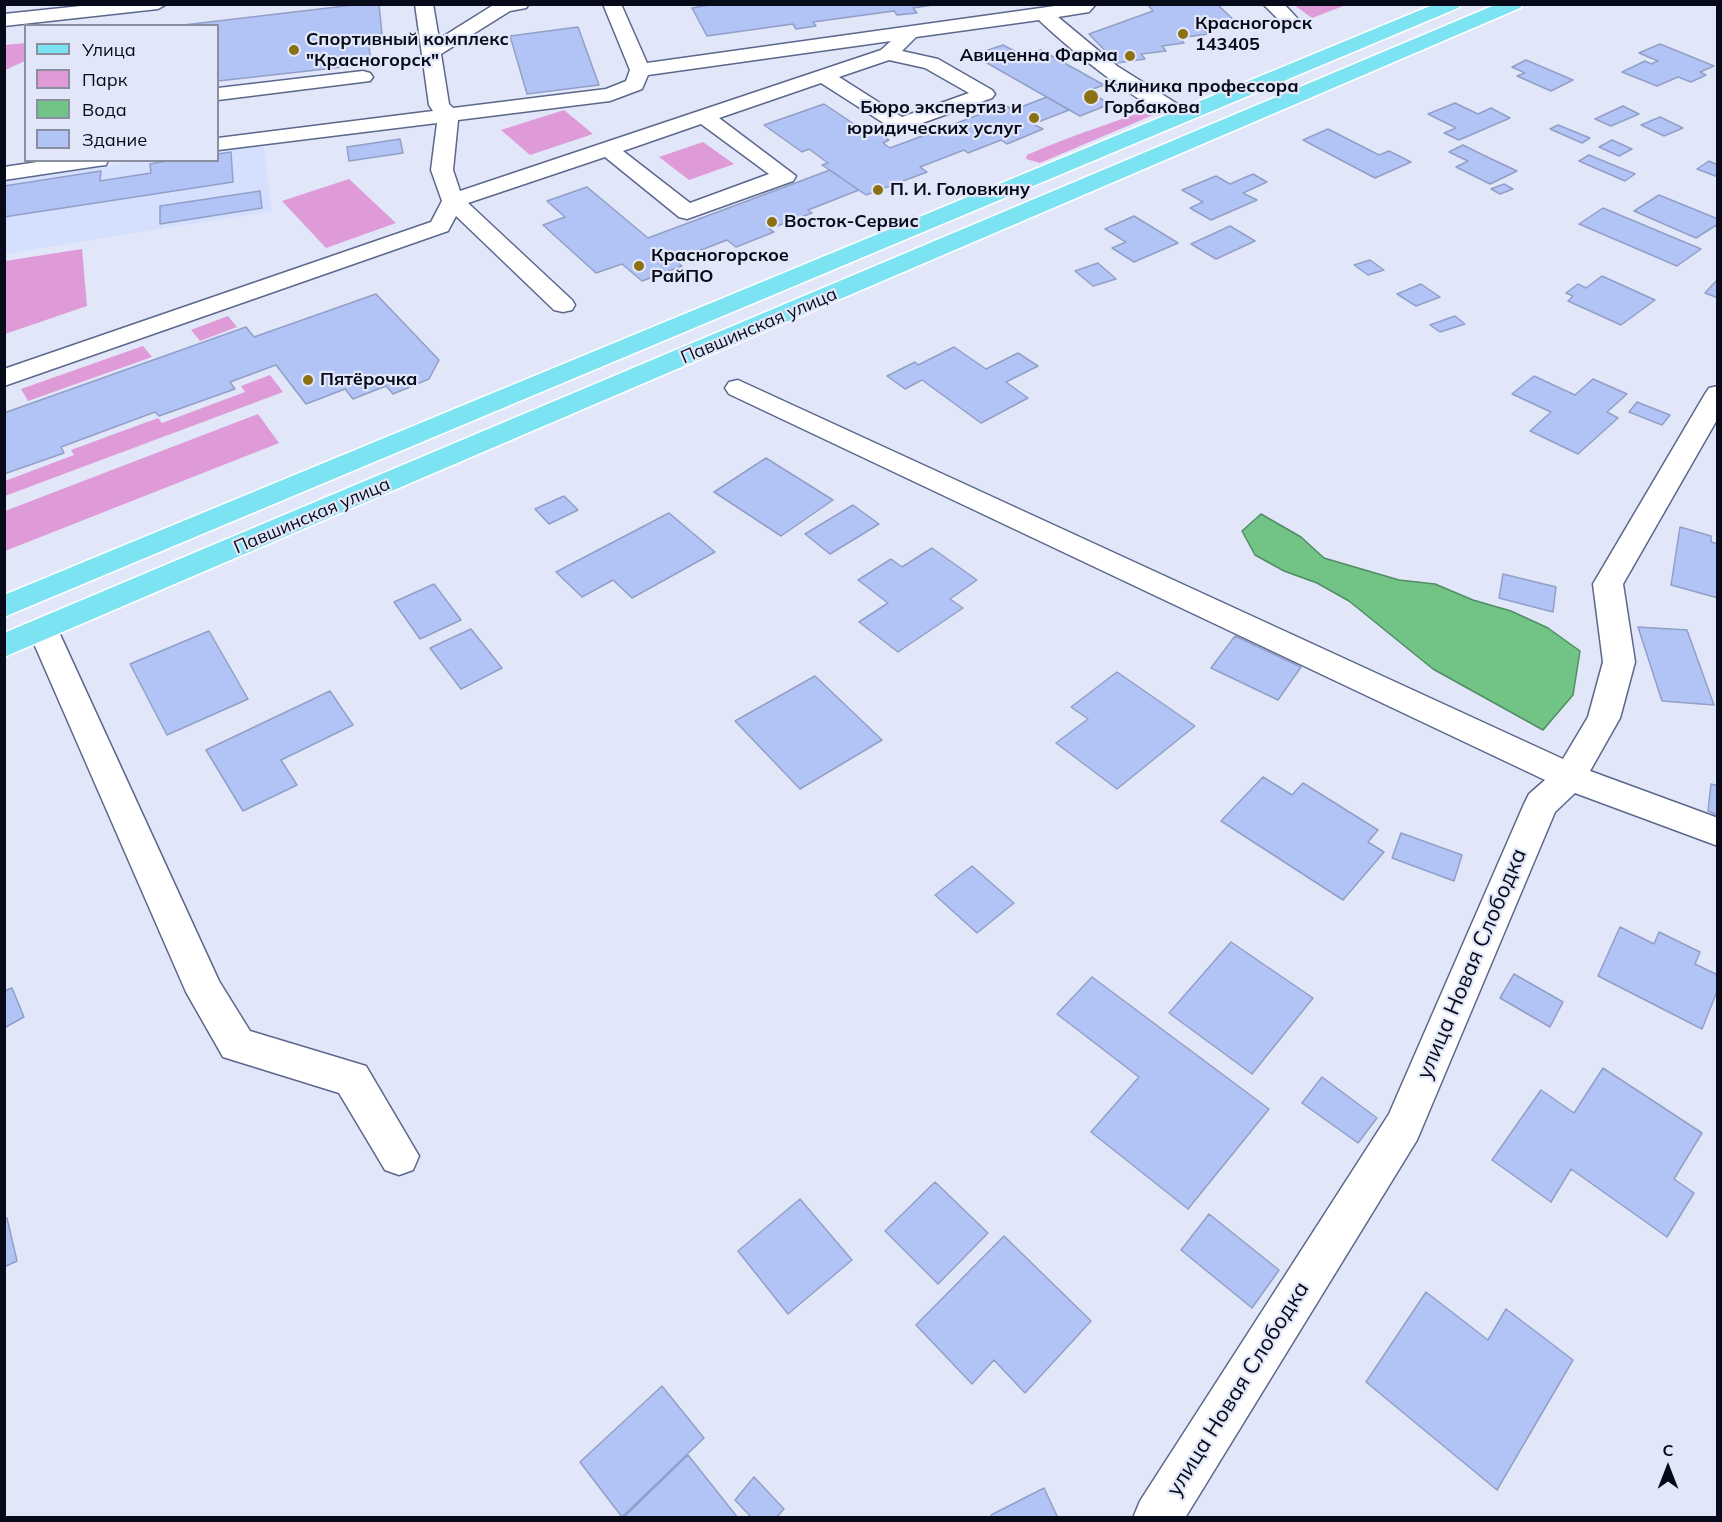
<!DOCTYPE html>
<html>
<head>
<meta charset="utf-8">
<style>
	body { margin:0 }
	#map { position:relative; width:1722px; height:1522px; overflow:hidden; background:#e1e7f9; font-family:Mulish,sans-serif }
	canvas { display:block }
	.frame { position:absolute; inset:0; border:6px solid #070a18; pointer-events:none }
	.legend { position:absolute; left:24px; top:24px; width:195px; height:138px; box-sizing:border-box; background:#e1e7f9; border:2px solid #8a8f9f; margin:0; padding:8px 10px; list-style:none; font-size:18px; color:#070a18 }
	.legend li { display:flex; align-items:center; gap:12px; height:30px }
	.legend b { width:30px; border:2px solid #8a8f9f }
	.north { position:absolute; left:1638px; top:1438px; width:60px; height:60px; -webkit-text-stroke:4px #e1e7f9; paint-order:stroke; rotate:0deg; font-size:16px; font-weight:700; line-height:24px; text-align:center; color:#070a18 }
	.north::after { content:''; display:block; margin:auto; width:21px; height:27px; background:#070a18; clip-path:polygon(50% 0,100% 100%,50% 72%,0 100%) }
</style>
</head>
<body>
<div id="map">
<canvas width="1722" height="1522"></canvas>
<div class="frame"></div>
<ul class="legend">
<li><b style="height:8px;background:#7ce3f2"></b>Улица</li>
<li><b style="height:16px;background:#df9ad8"></b>Парк</li>
<li><b style="height:16px;background:#71c485"></b>Вода</li>
<li><b style="height:16px;background:#b2c3f6"></b>Здание</li>
</ul>
<div class="north">С</div>
</div>
<script>
const context = document.querySelector('canvas').getContext('2d');
context.lineJoin = 'round';
function fill(path, color) { context.fillStyle = color; context.fill(path, 'evenodd'); }
function stroke(path, color, width, dash) { context.strokeStyle = color; context.lineWidth = width; context.lineCap = dash ? 'butt' : 'round'; context.setLineDash(dash || []); context.stroke(path); }
function write(font, color, halo, rows, align = 'center') {
  context.font = font + ' Mulish,sans-serif'; context.lineWidth = 4.5; context.setLineDash([]); context.textBaseline = 'middle'; context.strokeStyle = halo; context.fillStyle = color; for (const [text, x, y, turn = 0] of rows) {
    context.save(); context.translate(x, y); context.rotate((+turn || 0) * Math.PI / 180); context.textAlign = isNaN(turn) ? turn : align; if (halo) context.strokeText(text, 0, 0); context.fillText(text, 0, 0); context.restore();
  }
}
fill(new Path2D(`
	M 263,142 L 272,211 L 5,254 L 5,181 L 140,161 L 218,160 L 218,149 Z`), '#d5e0fe');
fill(new Path2D(`
	M 1294,5 L 1294,4 L 1346,5 L 1312,18 Z
	M 25,43 L 25,61 L 5,70 L 5,45 Z
	M 1163,104 L 1165,110 L 1040,163 L 1026,159 L 1027,155 C 1071,135 1117,122 1163,104 Z
	M 564,110 L 593,134 L 530,155 L 501,130 Z
	M 703,142 L 734,164 L 689,180 L 659,157 Z
	M 349,179 L 396,223 L 326,248 L 282,201 Z
	M 82,249 L 87,306 L 5,334 L 5,261 Z
	M 228,316 L 237,327 L 200,341 L 191,330 Z
	M 143,346 L 152,357 L 28,401 L 21,389 Z
	M 270,375 L 283,392 L 5,496 L 5,481 L 74,455 L 71,450 L 158,418 L 162,423 L 245,392 L 241,386 Z
	M 258,414 L 279,443 L 5,551 L 5,511 Z`), '#df9ad8');
const water = new Path2D(`
	M 1261,514 L 1301,537 L 1324,558 L 1399,580 L 1435,584 L 1473,600 L 1511,611 L 1548,628 L 1580,651 L 1573,695 L 1543,730 L 1433,669 L 1349,601 L 1317,583 L 1284,571 L 1255,555 L 1242,531 Z`);
fill(water, '#71c485');
stroke(water, '#518c64', 1.5);
const building = new Path2D(`
	M 362,4 L 379,4 L 382,34 L 368,36 L 371,64 L 218,81 L 218,26 L 175,26 Z
	M 715,4 L 940,4 L 913,8 L 917,13 L 897,15 L 894,11 L 813,22 L 816,26 L 796,29 L 793,24 L 707,36 L 692,8 Z
	M 1147,4 L 1217,4 L 1238,24 L 1202,28 L 1208,34 L 1179,38 L 1184,43 L 1162,46 L 1166,51 L 1141,54 L 1145,59 L 1117,63 L 1089,34 L 1153,11 Z
	M 578,27 L 599,85 L 527,94 L 510,36 Z
	M 1660,44 L 1714,66 L 1700,72 L 1706,75 L 1691,82 L 1678,77 L 1657,86 L 1622,72 L 1645,61 L 1651,64 L 1658,61 L 1639,53 Z
	M 1003,45 L 1024,56 L 1041,50 L 1104,85 L 1087,91 L 1110,104 L 1080,116 L 973,55 Z
	M 1526,60 L 1573,80 L 1551,91 L 1517,76 L 1525,73 L 1512,67 Z
	M 1047,97 L 1069,110 L 1033,124 L 1043,129 L 1007,144 L 1001,140 L 968,153 L 964,150 L 920,167 L 927,172 L 866,195 L 822,165 L 828,163 L 809,149 L 802,152 L 764,125 L 824,104 L 863,130 L 869,127 L 889,140 L 883,143 L 890,148 L 1005,105 L 1013,110 Z
	M 1455,103 L 1478,114 L 1491,108 L 1510,118 L 1459,140 L 1444,133 L 1456,128 L 1428,114 Z
	M 1623,106 L 1639,114 L 1611,126 L 1595,119 Z
	M 1660,117 L 1683,128 L 1664,136 L 1641,125 Z
	M 1558,125 L 1590,138 L 1582,143 L 1550,129 Z
	M 1328,129 L 1379,155 L 1389,151 L 1411,162 L 1375,178 L 1303,140 Z
	M 400,139 L 403,153 L 349,161 L 347,147 Z
	M 1612,140 L 1632,149 L 1619,156 L 1599,147 Z
	M 1463,145 L 1483,155 L 1517,171 L 1490,184 L 1456,167 L 1468,161 L 1449,152 Z
	M 231,152 L 233,182 L 4,217 L 4,186 L 101,171 L 100,181 L 151,173 L 150,164 L 172,160 L 218,160 L 218,154 Z
	M 1589,155 L 1635,174 L 1625,181 L 1579,161 Z
	M 1709,161 L 1718,165 L 1718,177 L 1697,169 Z
	M 830,170 L 859,190 L 808,210 L 812,213 L 769,229 L 774,232 L 736,247 L 727,240 L 675,260 L 682,266 L 642,281 L 622,264 L 596,273 L 543,225 L 565,217 L 547,201 L 587,187 L 648,238 Z
	M 1253,174 L 1267,182 L 1243,193 L 1257,200 L 1211,220 L 1190,208 L 1203,202 L 1182,190 L 1216,176 L 1230,184 Z
	M 1504,184 L 1513,189 L 1500,194 L 1491,189 Z
	M 260,191 L 262,208 L 160,224 L 160,206 Z
	M 1659,195 L 1718,219 L 1718,224 L 1696,238 L 1634,211 Z
	M 1603,208 L 1701,249 L 1677,266 L 1579,224 Z
	M 1134,216 L 1178,243 L 1134,262 L 1112,248 L 1126,242 L 1105,229 Z
	M 1230,226 L 1255,241 L 1216,259 L 1191,244 Z
	M 1370,260 L 1384,270 L 1368,275 L 1354,265 Z
	M 1098,263 L 1116,279 L 1093,286 L 1075,271 Z
	M 1602,276 L 1655,300 L 1621,325 L 1568,301 L 1573,296 L 1566,293 L 1578,284 L 1586,288 Z
	M 1718,279 L 1718,298 L 1705,293 Z
	M 1421,284 L 1440,297 L 1416,306 L 1397,294 Z
	M 376,294 L 439,360 L 429,379 L 393,394 L 386,386 L 353,399 L 345,389 L 306,404 L 276,365 L 230,382 L 235,389 L 159,416 L 155,412 L 61,447 L 64,453 L 4,474 L 4,413 L 246,327 L 254,337 Z
	M 1455,316 L 1465,324 L 1440,332 L 1430,325 Z
	M 954,347 L 986,369 L 1018,353 L 1038,366 L 1006,382 L 1028,398 L 981,423 L 922,380 L 905,389 L 887,376 L 915,362 L 918,365 Z
	M 1534,376 L 1575,395 L 1593,379 L 1627,394 L 1607,412 L 1618,418 L 1578,454 L 1530,431 L 1551,412 L 1512,394 Z
	M 1637,402 L 1670,415 L 1662,425 L 1629,412 Z
	M 766,458 L 833,500 L 781,536 L 714,492 Z
	M 564,496 L 578,510 L 549,524 L 535,509 Z
	M 853,505 L 879,524 L 830,554 L 805,534 Z
	M 669,513 L 715,552 L 632,598 L 613,580 L 582,597 L 556,572 Z
	M 1680,527 L 1711,536 L 1711,542 L 1718,544 L 1718,598 L 1671,585 Z
	M 932,548 L 977,580 L 950,599 L 963,608 L 898,652 L 859,622 L 888,603 L 858,580 L 891,559 L 902,567 Z
	M 1503,574 L 1556,587 L 1553,612 L 1499,598 Z
	M 434,584 L 461,620 L 420,639 L 394,602 Z
	M 1638,627 L 1687,630 L 1714,705 L 1662,701 Z
	M 471,629 L 502,668 L 461,689 L 430,648 Z
	M 209,631 L 248,699 L 167,735 L 130,664 Z
	M 1235,636 L 1301,667 L 1278,700 L 1211,668 Z
	M 1117,672 L 1195,726 L 1117,789 L 1056,743 L 1088,719 L 1071,707 Z
	M 815,676 L 882,740 L 800,789 L 735,721 Z
	M 330,691 L 353,725 L 281,760 L 297,785 L 243,811 L 206,750 Z
	M 1263,777 L 1292,795 L 1303,783 L 1378,830 L 1368,842 L 1384,852 L 1343,900 L 1221,821 Z
	M 1711,784 L 1718,786 L 1718,815 L 1708,811 Z
	M 1401,833 L 1462,855 L 1454,881 L 1392,858 Z
	M 972,866 L 1014,903 L 977,933 L 935,895 Z
	M 1620,927 L 1654,944 L 1659,932 L 1700,952 L 1695,964 L 1718,975 L 1718,989 L 1702,1029 L 1598,976 Z
	M 1231,942 L 1313,998 L 1252,1074 L 1169,1013 Z
	M 1514,974 L 1563,1002 L 1550,1027 L 1500,998 Z
	M 1092,977 L 1269,1109 L 1188,1209 L 1091,1132 L 1139,1077 L 1057,1014 Z
	M 12,988 L 24,1017 L 4,1028 L 4,991 Z
	M 1603,1068 L 1702,1133 L 1674,1179 L 1694,1193 L 1667,1237 L 1571,1169 L 1551,1202 L 1492,1160 L 1541,1090 L 1574,1113 Z
	M 1322,1077 L 1377,1118 L 1358,1143 L 1302,1103 Z
	M 935,1182 L 988,1233 L 938,1284 L 885,1231 Z
	M 800,1199 L 852,1260 L 788,1314 L 738,1251 Z
	M 1209,1214 L 1279,1270 L 1252,1308 L 1181,1250 Z
	M 7,1218 L 17,1261 L 4,1267 L 4,1219 Z
	M 1004,1236 L 1091,1321 L 1025,1393 L 994,1360 L 972,1384 L 916,1325 Z
	M 1426,1292 L 1488,1340 L 1506,1309 L 1573,1360 L 1497,1490 L 1366,1382 Z
	M 662,1386 L 704,1438 L 622,1517 L 580,1462 Z
	M 688,1455 L 738,1518 L 623,1518 Z
	M 754,1477 L 784,1509 L 776,1518 L 752,1518 L 735,1500 Z
	M 1044,1488 L 1058,1518 L 992,1518 L 991,1515 Z`);
fill(building, '#b2c3f6');
stroke(building, '#929fc7', 1.5);
const minor = new Path2D(`
	M 100,4 L 167,4 L 158,9 L 4,26 L 4,14 Z
	M 415,4 L 433,4 L 439,39 L 495,4 L 529,4 L 526,8 L 510,11 L 441,54 L 449,104 L 453,108 L 606,89 L 626,81 L 630,70 L 603,4 L 621,4 L 647,63 L 1069,4 L 1096,4 L 1089,12 L 1058,17 L 1117,66 L 1195,115 L 1192,119 C 1162,127 1062,43 1039,20 L 916,37 L 902,51 L 938,59 L 992,90 L 995,94 L 992,98 L 900,131 L 893,129 L 821,83 L 719,118 L 796,176 L 793,181 L 687,219 L 679,217 L 605,157 L 468,203 L 572,300 L 575,305 L 572,310 L 563,312 L 554,310 L 456,216 L 448,231 L 4,386 L 4,369 L 431,222 L 442,201 L 431,170 L 437,123 L 218,150 L 218,138 L 433,111 L 429,105 ZM 891,41 L 881,50 L 460,191 L 453,170 L 458,120 L 610,101 L 642,89 L 648,75 ZM 889,60 L 925,68 L 969,93 L 902,117 L 839,77 ZM 701,124 L 769,174 L 690,203 L 623,151 Z
	M 1263,4 L 1284,4 L 1297,18 L 1288,24 L 1281,22 Z
	M 363,71 L 370,73 L 373,77 L 370,81 L 218,100 L 218,88 Z
	M 51,160 L 108,160 L 106,165 L 98,166 L 4,180 L 4,167 Z
	M 738,380 L 1563,759 L 1588,717 L 1603,662 L 1593,584 L 1705,394 L 1709,388 L 1718,386 L 1718,418 L 1623,584 L 1635,662 L 1620,718 L 1590,771 L 1718,818 L 1718,846 L 1575,793 L 1555,812 L 1417,1140 L 1185,1518 L 1133,1518 L 1140,1501 L 1389,1114 L 1524,804 L 1529,794 L 1545,780 L 729,394 L 725,388 L 729,382 Z
	M 43,619 L 54,622 L 58,630 L 219,981 L 250,1031 L 366,1066 L 419,1156 L 413,1170 L 399,1175 L 385,1170 L 339,1093 L 223,1057 L 186,992 L 28,630 L 32,622 Z`);
const major = new Path2D(`
	M 1435,4 L 1461,4 L 1458,8 L 4,617 L 4,595 Z
	M 1497,4 L 1523,4 L 1520,8 L 4,657 L 4,633 Z`);
stroke(minor, '#5b678c', 3);
stroke(major, '#fff', 3);
fill(minor, '#fff');
fill(major, '#7ce3f2');
for (const [x, y, r, color] of [
	[1183,34,6,"#8c7014"],
	[294,50,6,"#8c7014"],
	[1130,56,6,"#8c7014"],
	[1091,97,8,"#8c7014"],
	[1034,118,6,"#8c7014"],
	[878,190,6,"#8c7014"],
	[772,222,6,"#8c7014"],
	[639,266,6,"#8c7014"],
	[308,380,6,"#8c7014"]
]) { const dot = new Path2D(); dot.arc(x, y, r, 0, 2 * Math.PI); context.fillStyle = color; context.fill(dot); stroke(dot, '#e1e7f9', 2); }
write('bold 18px', '#070a18', '#e1e7f9', [
	["Красногорск",1195,24],
	["143405",1195,45],
	["Спортивный комплекс",306,40],
	["\"Красногорск\"",306,61],
	["Авиценна Фарма",1118,56,"right"],
	["Клиника профессора",1104,87],
	["Горбакова",1104,108],
	["Бюро экспертиз и",1022,108,"right"],
	["юридических услуг",1022,129,"right"],
	["П. И. Головкину",890,190],
	["Восток-Сервис",784,222],
	["Красногорское",651,256],
	["РайПО",651,277],
	["Пятёрочка",320,380]
], 'left');
write('18px', '#070a18', '#e1e7f9', [
	["Павшинская улица",759,326,-23],
	["Павшинская улица",312,516,-23]
]);
write('22px', '#070a18', '#e1e7f9', [
	["улица Новая Слободка",1472,964,-67],
	["улица Новая Слободка",1238,1389,-58]
]);
</script>
</body>
</html>
